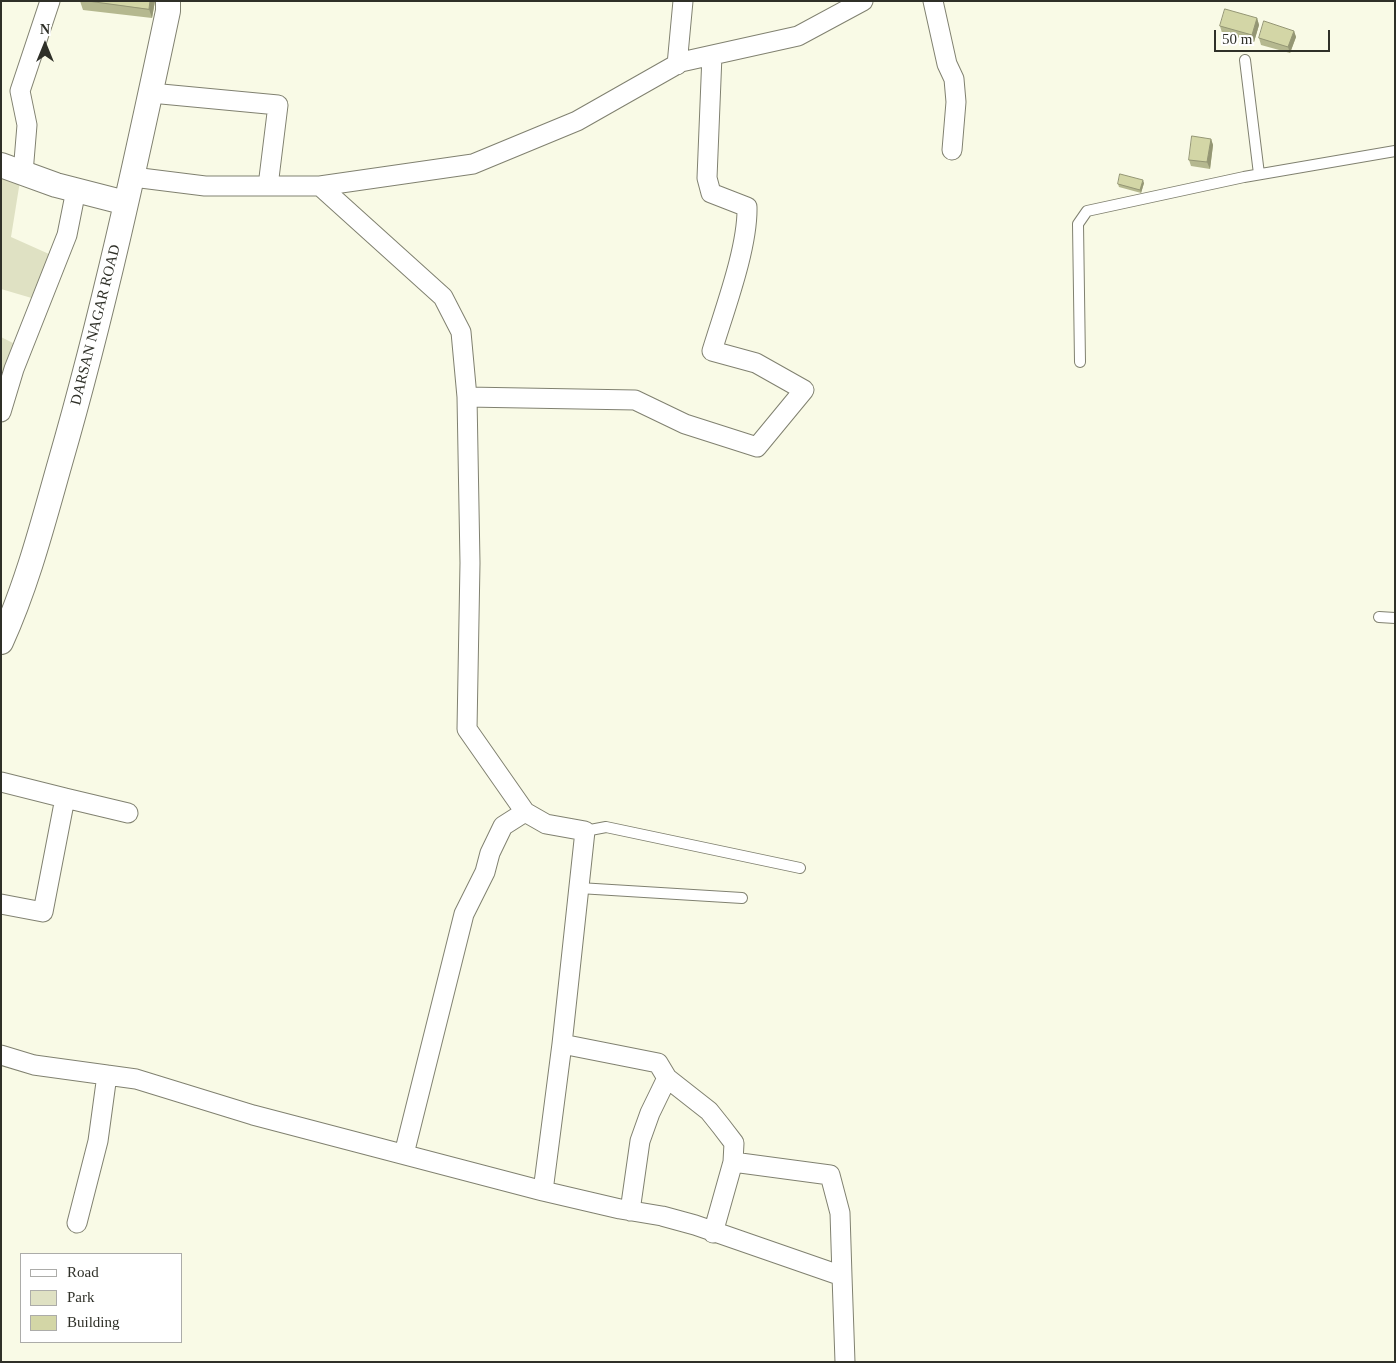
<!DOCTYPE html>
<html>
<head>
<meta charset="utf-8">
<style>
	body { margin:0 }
	#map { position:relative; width:1396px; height:1363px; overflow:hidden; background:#f9fae6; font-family:"Times New Roman",serif }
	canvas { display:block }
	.frame { position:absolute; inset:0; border:2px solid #2f3028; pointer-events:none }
	.legend { position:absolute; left:20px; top:1253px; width:162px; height:90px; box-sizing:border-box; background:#fff; border:1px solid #acaca9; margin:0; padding:6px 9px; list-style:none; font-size:15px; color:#2f3028 }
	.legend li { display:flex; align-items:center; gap:10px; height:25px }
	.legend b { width:25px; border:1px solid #acaca9 }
	.north { position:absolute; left:20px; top:20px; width:50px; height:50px; -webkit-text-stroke:4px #fff; paint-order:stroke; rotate:0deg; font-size:14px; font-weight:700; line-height:20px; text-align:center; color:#2f3028 }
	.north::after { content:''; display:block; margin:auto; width:18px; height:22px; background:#2f3028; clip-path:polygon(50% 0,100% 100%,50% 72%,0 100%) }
	.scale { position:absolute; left:1214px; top:30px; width:116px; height:22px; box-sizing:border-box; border:2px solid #2f3028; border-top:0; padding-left:6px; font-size:15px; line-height:18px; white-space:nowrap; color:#2f3028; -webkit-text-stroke:4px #fff; paint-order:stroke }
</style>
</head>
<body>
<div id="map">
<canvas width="1396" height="1363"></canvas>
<div class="frame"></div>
<ul class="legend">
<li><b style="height:6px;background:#fff"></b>Road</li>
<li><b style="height:14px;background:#dfe1c3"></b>Park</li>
<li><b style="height:14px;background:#d3d6a6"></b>Building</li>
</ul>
<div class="north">N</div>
<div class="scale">50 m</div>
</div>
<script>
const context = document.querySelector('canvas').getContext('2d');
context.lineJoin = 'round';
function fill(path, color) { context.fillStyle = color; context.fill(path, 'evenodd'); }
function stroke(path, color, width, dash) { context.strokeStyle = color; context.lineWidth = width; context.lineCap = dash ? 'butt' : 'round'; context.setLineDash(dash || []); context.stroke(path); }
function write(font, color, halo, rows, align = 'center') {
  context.font = font + ' "Times New Roman",serif'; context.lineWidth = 5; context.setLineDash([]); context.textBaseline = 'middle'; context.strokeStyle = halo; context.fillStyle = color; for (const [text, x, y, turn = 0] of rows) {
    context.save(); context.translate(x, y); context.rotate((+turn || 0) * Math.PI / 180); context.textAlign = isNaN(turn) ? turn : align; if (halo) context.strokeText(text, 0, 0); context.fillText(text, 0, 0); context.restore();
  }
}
fill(new Path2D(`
	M 1,175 L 20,181 L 11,237 L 49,254 L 35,299 L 1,289 Z
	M 1,337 L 15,344 L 1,390 Z`), '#dfe1c3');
const service = new Path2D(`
	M 1245,60 L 1259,174
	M 1080,362 L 1078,224 L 1087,211 L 1244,177 L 1395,151
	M 1379,617 L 1395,618
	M 585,831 L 606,827 L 800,868
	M 579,888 L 742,898`);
const minor = new Path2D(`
	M 933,1 L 947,64 L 954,79 L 956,102 L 952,150
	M 677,65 L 683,1
	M 151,93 L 278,105 L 268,186
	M 23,173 L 27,125 L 20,91 L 50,1
	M 133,177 L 205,186 L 320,186 L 473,164 L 577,121 L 681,62 L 798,36 L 863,1
	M 320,186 L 443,297 L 461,332 L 467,397 L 470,563 L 467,729 L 525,812 L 546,824 L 585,831 L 562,1044 L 543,1191
	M 467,397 L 635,400 L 685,424 L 757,447 L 804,390 L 756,363 L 712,351 C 724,311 748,248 747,207 L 711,193 L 707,178 L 712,55
	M 1,412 L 14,369 L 67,235 L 76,190
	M 1,782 L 65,798 L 43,912 L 1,904
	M 65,798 L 128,813
	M 562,1044 L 658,1063 L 667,1078 L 709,1111 L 721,1126 L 734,1143 L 733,1162
	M 1,1055 L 34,1065 L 136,1079 L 253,1115 L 543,1191 L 620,1209 L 662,1216 L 695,1225 L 842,1276 L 845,1362
	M 404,1154 L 464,914 L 485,872 L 490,853 L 503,826 L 525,812
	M 630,1211 L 640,1141 L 650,1113 L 667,1078
	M 77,1223 L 98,1141 L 107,1075
	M 713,1233 L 733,1162 L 830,1175 L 840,1213 L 842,1276`);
const tertiary = new Path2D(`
	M 1,165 L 56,185 L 126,203
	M 1,642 C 27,585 43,523 60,463 C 103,314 136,162 168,11 L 168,1`);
stroke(service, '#808170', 12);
stroke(minor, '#808170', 21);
stroke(tertiary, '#808170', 26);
stroke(service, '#fff', 10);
stroke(minor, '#fff', 19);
stroke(tertiary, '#fff', 24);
fill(new Path2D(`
	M 80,1 L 155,1 L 152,18 L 83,10 Z
	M 1257,18 L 1259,25 L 1254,42 L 1222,33 L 1220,26 Z
	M 1294,31 L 1296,37 L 1290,53 L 1261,45 L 1259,38 Z
	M 1211,139 L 1213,145 L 1210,169 L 1191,166 L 1189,160 Z
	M 1144,183 L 1141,193 L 1119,187 L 1118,184 Z`), '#b5b88f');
fill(new Path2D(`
	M 150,1 L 155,1 L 152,18 L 149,9 Z
	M 1257,18 L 1259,25 L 1254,42 L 1252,35 Z
	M 1294,31 L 1296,37 L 1290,53 L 1288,47 Z
	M 1211,139 L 1213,145 L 1210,169 L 1207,162 Z
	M 1143,180 L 1144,183 L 1141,193 L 1140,190 Z`), '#949674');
const building = new Path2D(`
	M 88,1 L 150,1 L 149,9 Z
	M 1225,9 L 1257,18 L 1252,35 L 1220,26 Z
	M 1264,21 L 1294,31 L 1288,47 L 1259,38 Z
	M 1192,136 L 1211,139 L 1207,162 L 1189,160 Z
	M 1120,174 L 1143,180 L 1140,190 L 1118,184 Z`);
fill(building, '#d3d6a6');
stroke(building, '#949674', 1);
write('15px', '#2f3028', '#fff', [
	["DARSAN NAGAR ROAD",96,325,-76]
]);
</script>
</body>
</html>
